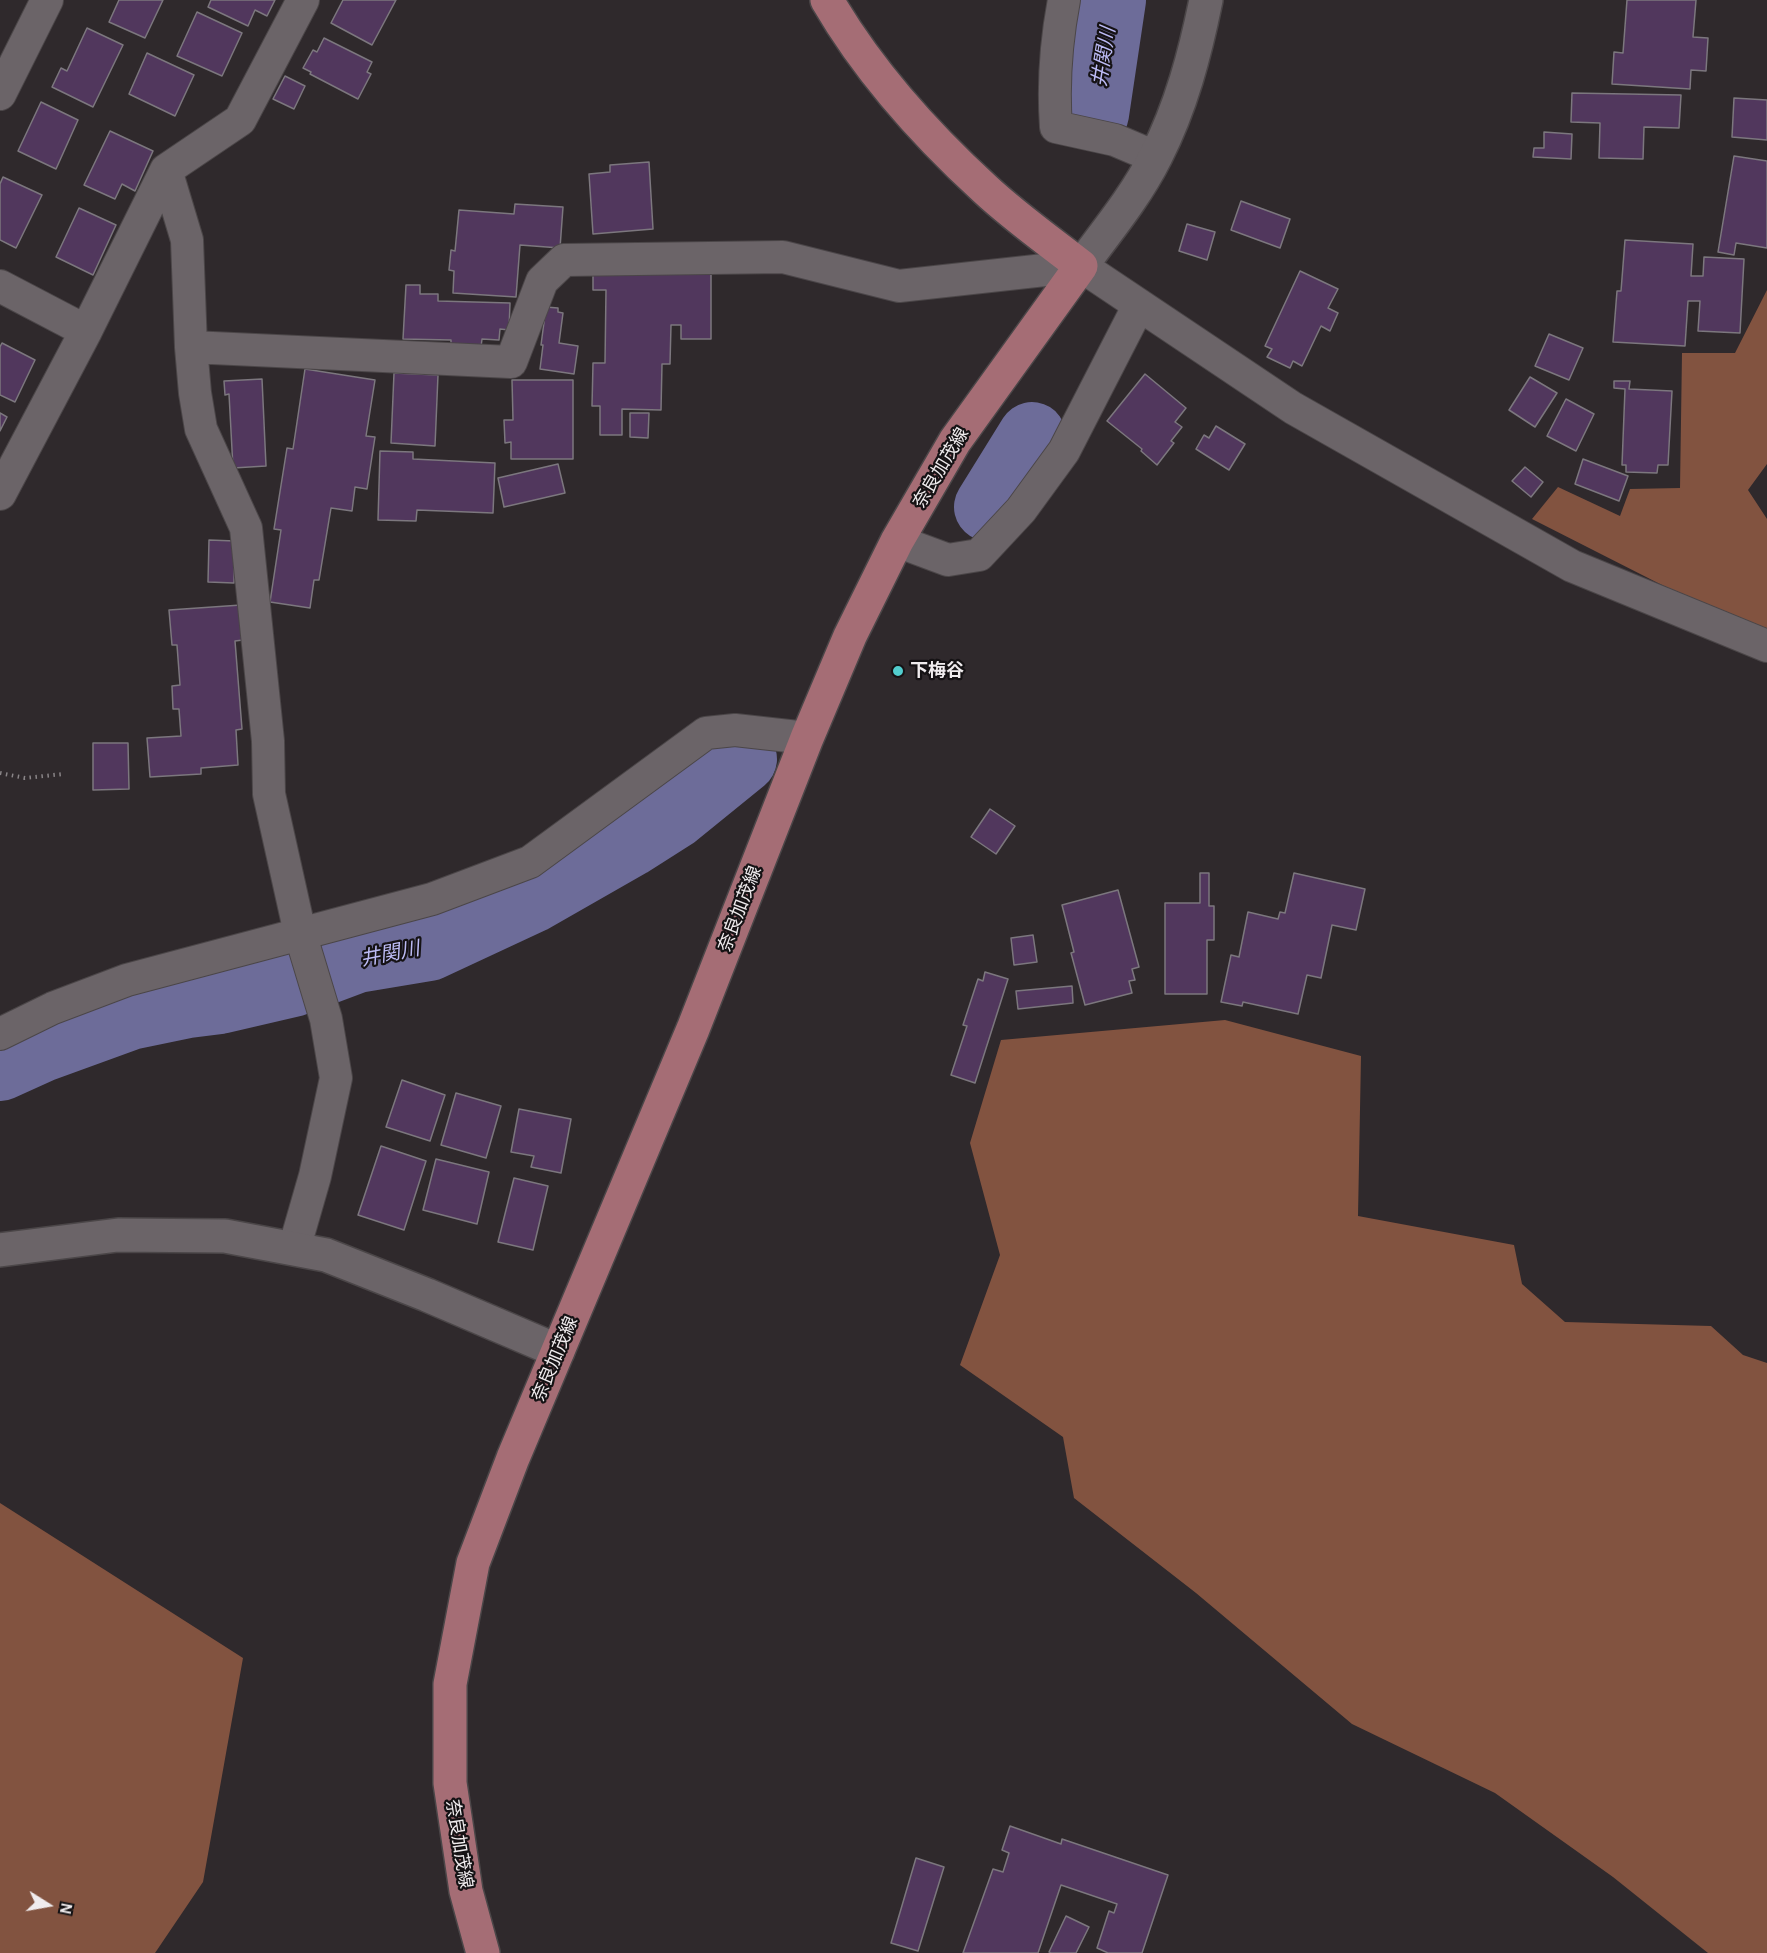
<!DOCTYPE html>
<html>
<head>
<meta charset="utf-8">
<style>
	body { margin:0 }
	#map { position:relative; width:1767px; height:1953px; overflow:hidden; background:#2f292c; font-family:"Alegreya Sans",sans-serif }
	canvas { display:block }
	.north { position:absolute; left:18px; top:1875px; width:60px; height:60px; -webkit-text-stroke:4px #151214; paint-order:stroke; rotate:101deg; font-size:16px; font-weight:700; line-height:24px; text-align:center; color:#f0ecee }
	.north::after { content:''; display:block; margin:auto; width:21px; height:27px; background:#f0ecee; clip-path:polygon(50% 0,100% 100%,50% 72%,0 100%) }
</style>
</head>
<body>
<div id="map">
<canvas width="1767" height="1953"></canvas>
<div class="north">N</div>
</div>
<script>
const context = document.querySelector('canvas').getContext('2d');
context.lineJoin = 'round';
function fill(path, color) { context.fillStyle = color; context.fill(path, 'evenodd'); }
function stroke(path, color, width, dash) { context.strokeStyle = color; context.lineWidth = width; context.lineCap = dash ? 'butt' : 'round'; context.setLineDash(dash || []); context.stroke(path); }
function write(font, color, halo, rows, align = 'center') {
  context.font = font + ' "Alegreya Sans","Noto Sans JP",sans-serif'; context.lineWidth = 4.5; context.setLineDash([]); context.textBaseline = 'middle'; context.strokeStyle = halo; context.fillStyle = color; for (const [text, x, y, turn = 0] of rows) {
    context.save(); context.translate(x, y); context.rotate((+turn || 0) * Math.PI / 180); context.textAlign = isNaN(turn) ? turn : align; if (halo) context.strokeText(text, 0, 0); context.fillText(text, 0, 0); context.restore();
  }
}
fill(new Path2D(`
	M 1767,290 L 1767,464 L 1748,490 L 1767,519 L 1767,631 L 1717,613 L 1532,519 L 1558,487 L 1620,516 L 1630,489 L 1680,488 L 1682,353 L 1735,353 Z
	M 1225,1020 L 1361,1056 L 1358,1216 L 1514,1245 L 1522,1284 L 1565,1322 L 1711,1326 L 1743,1355 L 1767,1363 L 1767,1953 L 1708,1953 L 1613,1877 L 1495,1793 L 1352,1724 L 1196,1593 L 1074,1498 L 1063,1437 L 960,1365 L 1000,1255 L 970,1143 L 1001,1040 Z
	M 0,1503 L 243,1658 L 203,1882 L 155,1953 L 0,1953 Z`), '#825340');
stroke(new Path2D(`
	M 1095,114 L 1112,0
	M 988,507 L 1032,436
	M 0,1067 L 42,1048 L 130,1016 L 188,1004 L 220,1000 L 293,983 L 357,959 L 429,947 L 532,899 L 630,843 L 674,815 L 743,759`), '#6d6c99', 68);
const building = new Path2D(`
	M 119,0 L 163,0 L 145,38 L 109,22 Z
	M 211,0 L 275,0 L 267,16 L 255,10 L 248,26 L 208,7 Z
	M 343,0 L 396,0 L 372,45 L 331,23 Z
	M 1627,0 L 1696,0 L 1693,37 L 1708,38 L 1706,71 L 1691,70 L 1690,89 L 1612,84 L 1614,52 L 1623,53 Z
	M 197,12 L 242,33 L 222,76 L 177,56 Z
	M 87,28 L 123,45 L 93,107 L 52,87 L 61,68 L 67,71 Z
	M 324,38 L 372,62 L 367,72 L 371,74 L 358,99 L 310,74 L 311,72 L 303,68 L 313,50 L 317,52 Z
	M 147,53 L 194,75 L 175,116 L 129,94 Z
	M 285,76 L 305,86 L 294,109 L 273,99 Z
	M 1572,93 L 1681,95 L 1679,128 L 1644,127 L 1643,159 L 1599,158 L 1600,123 L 1571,122 Z
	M 1734,98 L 1767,100 L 1767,140 L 1732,137 Z
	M 41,102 L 78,120 L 56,169 L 18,151 Z
	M 110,131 L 153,151 L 135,191 L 122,184 L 115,199 L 84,185 Z
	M 1544,132 L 1572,134 L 1571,159 L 1533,157 L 1534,148 L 1544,148 Z
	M 1734,156 L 1767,161 L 1767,248 L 1736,243 L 1734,255 L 1718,252 Z
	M 649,162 L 653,229 L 593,234 L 589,174 L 610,172 L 610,165 Z
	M 3,177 L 42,195 L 16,248 L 0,240 L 0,184 Z
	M 1241,201 L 1290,219 L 1280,248 L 1231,230 Z
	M 515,204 L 563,207 L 560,248 L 520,245 L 516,297 L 453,293 L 454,271 L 449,270 L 451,250 L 455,251 L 459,210 L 514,214 Z
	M 79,208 L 116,225 L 93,275 L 56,257 Z
	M 1187,224 L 1215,232 L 1207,260 L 1179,251 Z
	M 1625,240 L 1693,244 L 1691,276 L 1703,276 L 1704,257 L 1744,259 L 1740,333 L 1698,331 L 1700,301 L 1688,301 L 1685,346 L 1613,342 L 1617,291 L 1621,291 Z
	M 1300,271 L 1338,289 L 1328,308 L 1338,313 L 1330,331 L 1321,326 L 1302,366 L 1293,361 L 1290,368 L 1267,357 L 1272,349 L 1265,346 Z
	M 593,274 L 711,274 L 711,339 L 681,339 L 681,325 L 671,325 L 670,364 L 662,364 L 661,410 L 622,409 L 622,435 L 600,435 L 600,406 L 592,406 L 593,363 L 605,363 L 606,290 L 593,290 Z
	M 406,285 L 420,285 L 420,294 L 438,294 L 438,301 L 510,303 L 509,330 L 500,329 L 499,340 L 482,339 L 481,347 L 451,346 L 451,340 L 403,339 Z
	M 546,307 L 558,308 L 558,312 L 563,313 L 559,343 L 578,346 L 574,374 L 540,369 L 543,345 L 541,345 Z
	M 1549,334 L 1583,348 L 1569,380 L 1535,366 Z
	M 2,343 L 35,360 L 15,402 L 0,395 L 0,347 Z
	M 305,369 L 375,380 L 366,436 L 375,437 L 367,489 L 355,487 L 352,511 L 331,508 L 319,580 L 314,580 L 310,608 L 270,602 L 281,530 L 274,529 L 287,448 L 293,449 Z
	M 394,373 L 438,375 L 435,446 L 391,443 Z
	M 1145,374 L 1186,408 L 1175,422 L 1182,427 L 1171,441 L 1174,443 L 1157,465 L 1141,451 L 1142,449 L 1107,421 Z
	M 1530,377 L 1557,393 L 1535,427 L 1509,410 Z
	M 262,379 L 266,466 L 233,468 L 229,394 L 225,395 L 224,381 Z
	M 512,380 L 573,380 L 573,459 L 511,459 L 511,442 L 505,443 L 504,420 L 513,420 Z
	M 1614,381 L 1630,381 L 1629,389 L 1672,391 L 1668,465 L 1658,465 L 1657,473 L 1626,472 L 1626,465 L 1622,465 L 1625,389 L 1614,388 Z
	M 1566,399 L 1594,414 L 1576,451 L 1547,436 Z
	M 0,413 L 7,417 L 0,431 Z
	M 630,413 L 649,413 L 648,438 L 630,437 Z
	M 1216,426 L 1245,444 L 1229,470 L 1196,449 L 1204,435 L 1209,438 Z
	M 380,451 L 413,452 L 413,459 L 495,463 L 493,513 L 417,510 L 416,521 L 378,520 Z
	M 1583,459 L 1628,476 L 1619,501 L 1575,484 Z
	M 558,464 L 565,493 L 504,507 L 498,478 Z
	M 1525,467 L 1543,482 L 1531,497 L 1512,481 Z
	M 209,540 L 235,541 L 234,583 L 208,582 Z
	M 241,605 L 243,640 L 235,641 L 242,729 L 236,730 L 238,765 L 201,768 L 201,774 L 150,777 L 147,738 L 181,736 L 179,709 L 173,709 L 172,686 L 180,685 L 177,645 L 172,645 L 169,610 Z
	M 93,743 L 128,743 L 129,789 L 93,790 Z
	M 990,809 L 1015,826 L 996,854 L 971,837 Z
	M 1200,873 L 1209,873 L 1209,906 L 1214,906 L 1214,940 L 1207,940 L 1207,994 L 1165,994 L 1165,903 L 1200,903 Z
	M 1294,873 L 1365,889 L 1356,930 L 1332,925 L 1321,978 L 1307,975 L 1298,1014 L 1243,1002 L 1242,1006 L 1221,1002 L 1231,955 L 1239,957 L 1248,912 L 1278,919 L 1280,912 L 1285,913 Z
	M 1118,890 L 1139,967 L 1132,969 L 1135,980 L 1129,981 L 1132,993 L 1085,1005 L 1071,953 L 1074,952 L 1062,905 Z
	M 1033,935 L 1037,962 L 1014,965 L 1011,938 Z
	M 985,972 L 1008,979 L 975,1083 L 951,1075 L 967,1026 L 963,1025 L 978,979 L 983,981 Z
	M 1072,986 L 1073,1003 L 1018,1009 L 1016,991 Z
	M 402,1080 L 445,1095 L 430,1141 L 386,1127 Z
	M 456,1093 L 501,1106 L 486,1158 L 441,1145 Z
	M 519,1109 L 571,1119 L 561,1173 L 531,1167 L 534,1156 L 511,1152 Z
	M 381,1146 L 426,1161 L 404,1230 L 358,1215 Z
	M 436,1159 L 489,1172 L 477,1224 L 423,1210 Z
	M 514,1178 L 548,1186 L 533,1250 L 498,1242 Z
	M 1010,1826 L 1061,1844 L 1062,1839 L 1168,1875 L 1142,1953 L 1108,1953 L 1097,1948 L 1109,1911 L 1114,1913 L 1117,1904 L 1061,1885 L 1038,1953 L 963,1953 L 993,1869 L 1003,1872 L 1009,1853 L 1002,1850 Z
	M 916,1858 L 944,1867 L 918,1951 L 891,1943 Z
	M 1066,1916 L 1089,1927 L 1076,1953 L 1051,1953 L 1049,1952 Z`);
fill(building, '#51375d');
stroke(building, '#7c777e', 1.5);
const minor = new Path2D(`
	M 1064,0 C 1056,42 1053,85 1056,127 L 1115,140 L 1155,157
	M 0,94 L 47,0
	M 166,170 L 187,240 L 191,347
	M 0,286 L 86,331
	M 0,494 L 86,331 L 166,170 L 240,120 L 303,0
	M 897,541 L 948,560 L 979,555 L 1021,510 L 1064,451 L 1139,305
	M 0,1034 L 53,1008 L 127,980 L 432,899 L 530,862 L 706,733 L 735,730 L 807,738
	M 294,1249 L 315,1176 L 336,1078 L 326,1019 L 300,933 L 269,794 L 268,741 L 246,528 L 201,429 L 195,393 L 191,347 L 511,362 L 542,281 L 564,260 L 783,257 L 899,286 L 1081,266 L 1293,408 L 1572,566 L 1767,646`);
const tertiary = new Path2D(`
	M 1081,266 C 1107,231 1136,196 1156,156 C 1181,107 1195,54 1206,0
	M 0,1250 L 118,1235 L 225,1236 L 326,1255 L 427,1295 L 558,1351`);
const primary = new Path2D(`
	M 483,1953 L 466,1891 L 450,1783 L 450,1684 L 473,1563 L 513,1458 L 693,1029 L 807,738 L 850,636 L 897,541 L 955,441 L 1081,266 C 1049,241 1015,217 985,189 C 926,135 867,69 827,0`);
stroke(minor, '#4b4648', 34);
stroke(tertiary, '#4b4648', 36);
stroke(primary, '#4b4648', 36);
stroke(new Path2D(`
	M 0,773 L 25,778 L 63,774`), '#898487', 4, [1.5, 4.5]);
stroke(minor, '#6b6468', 32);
stroke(tertiary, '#6b6468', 33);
stroke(primary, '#a56d75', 33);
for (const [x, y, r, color] of [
	[898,671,6,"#52cdce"]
]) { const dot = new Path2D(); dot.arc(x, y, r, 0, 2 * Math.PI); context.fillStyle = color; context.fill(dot); stroke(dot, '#151214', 2); }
write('18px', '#f0ecee', '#151214', [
	["奈良加茂線",941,468,-59],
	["奈良加茂線",740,909,-69],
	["奈良加茂線",555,1359,-67],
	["奈良加茂線",459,1844,81]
]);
write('bold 18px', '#f0ecee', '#151214', [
	["下梅谷",910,671]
], 'left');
write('italic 20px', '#bcbbf4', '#151214', [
	["井関川",1104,57,-81],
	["井関川",390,954,-11]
]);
</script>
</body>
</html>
